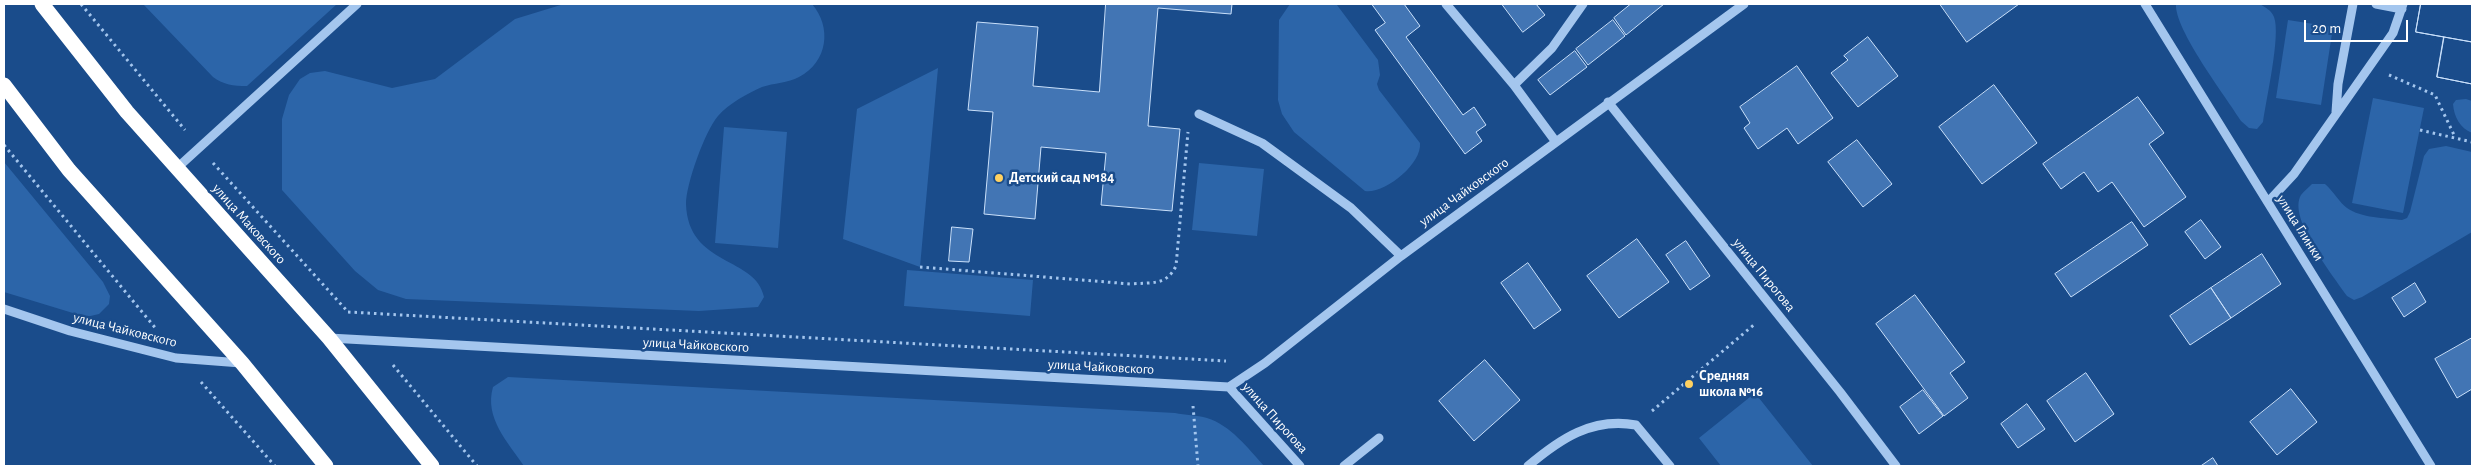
<!DOCTYPE html>
<html>
<head>
<meta charset="utf-8">
<style>
	body { margin:0 }
	#map { position:relative; width:2476px; height:470px; overflow:hidden; background:#1a4c8b; font-family:"Alegreya Sans",sans-serif }
	canvas { display:block }
	.frame { position:absolute; inset:0; border:5px solid #fff; pointer-events:none }
	.scale { position:absolute; left:2304px; top:20px; width:104px; height:22px; box-sizing:border-box; border:2px solid #fff; border-top:0; padding-left:6px; font-size:15px; line-height:18px; white-space:nowrap; color:#fff; -webkit-text-stroke:4px #1a4c8b; paint-order:stroke }
</style>
</head>
<body>
<div id="map">
<canvas width="2476" height="470"></canvas>
<div class="frame"></div>
<div class="scale">20 m</div>
</div>
<script>
const context = document.querySelector('canvas').getContext('2d');
context.lineJoin = 'round';
function fill(path, color) { context.fillStyle = color; context.fill(path, 'evenodd'); }
function stroke(path, color, width, dash) { context.strokeStyle = color; context.lineWidth = width; context.lineCap = dash ? 'butt' : 'round'; context.setLineDash(dash || []); context.stroke(path); }
function write(font, color, halo, rows, align = 'center') {
  context.font = font + ' "Alegreya Sans",sans-serif'; context.lineWidth = 5; context.setLineDash([]); context.textBaseline = 'middle'; context.strokeStyle = halo; context.fillStyle = color; for (const [text, x, y, turn = 0] of rows) {
    context.save(); context.translate(x, y); context.rotate((+turn || 0) * Math.PI / 180); context.textAlign = isNaN(turn) ? turn : align; if (halo) context.strokeText(text, 0, 0); context.fillText(text, 0, 0); context.restore();
  }
}
fill(new Path2D(`
	M 143,4 L 337,4 L 247,86 C 233,86 224,85 213,77 Z
	M 564,4 L 812,4 C 832,27 828,62 799,77 C 788,83 774,83 762,87 C 748,93 728,104 718,116 C 705,131 686,184 686,204 C 688,267 756,256 764,297 L 758,307 L 699,311 L 406,299 L 378,290 L 355,271 L 282,190 L 282,119 L 289,95 L 300,79 L 310,73 L 325,71 L 392,88 L 435,79 L 515,19 Z
	M 1290,4 L 1337,5 L 1378,60 L 1380,75 L 1377,84 L 1379,90 L 1420,143 C 1422,164 1385,194 1365,191 L 1294,132 L 1282,114 L 1278,100 L 1279,20 Z
	M 2176,4 L 2260,4 C 2266,8 2271,10 2274,17 C 2281,35 2266,100 2263,122 L 2257,129 L 2249,128 L 2241,121 C 2226,97 2174,29 2176,4 Z
	M 2288,20 L 2333,27 L 2321,105 L 2276,98 Z
	M 938,68 L 920,267 L 843,239 L 857,109 Z
	M 2373,98 L 2424,108 L 2403,213 L 2352,203 Z
	M 2466,99 L 2472,101 L 2472,133 C 2460,128 2454,117 2453,104 L 2456,100 Z
	M 724,127 L 787,132 L 778,248 L 715,243 Z
	M 2446,146 L 2472,152 L 2472,232 L 2362,297 L 2354,300 L 2347,296 C 2334,277 2287,218 2301,195 C 2304,191 2309,187 2312,184 L 2325,184 C 2333,191 2340,203 2347,208 C 2361,218 2385,218 2402,220 L 2407,218 L 2410,212 L 2424,156 L 2429,149 Z
	M 4,162 L 103,282 L 110,296 L 109,304 L 99,314 L 86,317 L 4,292 Z
	M 1199,163 L 1264,169 L 1257,236 L 1192,230 Z
	M 907,270 L 1033,280 L 1030,316 L 904,306 Z
	M 508,377 L 1175,413 C 1185,415 1197,415 1207,418 C 1230,425 1248,448 1264,466 L 524,466 C 508,442 484,418 493,387 Z
	M 1755,393 L 1813,466 L 1721,466 L 1699,438 Z`), '#2c65a9');
const building = new Path2D(`
	M 1106,4 L 1232,4 L 1231,14 L 1158,8 L 1148,126 L 1180,129 L 1172,211 L 1101,205 L 1106,153 L 1041,147 L 1035,219 L 984,214 L 993,112 L 968,110 L 977,22 L 1038,27 L 1033,86 L 1099,92 Z
	M 1372,4 L 1404,4 L 1420,26 L 1406,37 L 1463,115 L 1474,107 L 1486,125 L 1476,132 L 1482,141 L 1465,154 L 1375,30 L 1385,23 Z
	M 1502,4 L 1536,4 L 1545,15 L 1523,32 Z
	M 1631,4 L 1664,4 L 1626,35 L 1614,18 Z
	M 1940,4 L 2019,4 L 1967,42 Z
	M 2421,4 L 2472,4 L 2472,84 L 2437,77 L 2444,37 L 2416,32 Z
	M 2421,4 L 2472,4 L 2472,42 L 2416,32 Z
	M 1613,20 L 1625,36 L 1588,65 L 1576,49 Z
	M 1868,37 L 1898,76 L 1858,107 L 1831,73 L 1848,60 L 1844,56 Z
	M 2444,37 L 2472,42 L 2472,84 L 2437,77 Z
	M 1575,51 L 1587,67 L 1550,95 L 1538,80 Z
	M 1797,66 L 1833,118 L 1798,144 L 1787,128 L 1758,149 L 1744,128 L 1750,123 L 1740,107 Z
	M 1994,85 L 2037,143 L 1982,184 L 1939,127 Z
	M 2138,97 L 2164,133 L 2149,144 L 2186,197 L 2144,227 L 2112,182 L 2098,192 L 2084,172 L 2061,189 L 2043,164 Z
	M 1857,140 L 1892,184 L 1863,207 L 1828,162 Z
	M 2201,220 L 2221,247 L 2205,259 L 2185,232 Z
	M 2132,222 L 2148,245 L 2071,297 L 2055,274 Z
	M 952,227 L 973,229 L 969,262 L 949,261 Z
	M 1637,239 L 1669,282 L 1619,318 L 1587,276 Z
	M 1686,241 L 1710,276 L 1690,290 L 1666,255 Z
	M 2262,254 L 2281,284 L 2231,318 L 2211,288 Z
	M 1528,263 L 1561,310 L 1534,329 L 1501,283 Z
	M 2415,283 L 2426,302 L 2404,317 L 2392,298 Z
	M 2211,288 L 2231,318 L 2190,345 L 2170,316 Z
	M 1915,295 L 1965,362 L 1950,373 L 1968,398 L 1944,416 L 1876,324 Z
	M 2472,338 L 2472,389 L 2457,398 L 2435,359 Z
	M 1485,360 L 1520,400 L 1474,441 L 1439,401 Z
	M 2086,373 L 2114,414 L 2075,442 L 2047,401 Z
	M 2291,389 L 2317,422 L 2277,455 L 2250,422 Z
	M 1923,390 L 1943,416 L 1919,434 L 1900,407 Z
	M 2027,404 L 2045,429 L 2018,448 L 2001,424 Z
	M 2213,458 L 2218,466 L 2201,466 Z`);
fill(building, '#4275b4');
stroke(building, '#cae0fa', 1);
stroke(new Path2D(`
	M 81,4 L 185,130
	M 2389,75 L 2435,95 L 2455,137
	M 2420,130 L 2472,142
	M 4,145 L 157,330
	M 213,163 L 348,312
	M 920,267 L 1131,284 C 1152,282 1166,286 1176,266 L 1188,132
	M 348,312 L 1226,361
	M 393,365 L 477,466
	M 201,382 L 275,466
	M 1193,406 L 1198,466
	M 1652,411 L 1756,323`), '#a4c6ee', 3, [2.5, 4]);
stroke(new Path2D(`
	M 1446,4 L 1514,85 L 1556,142
	M 2145,4 L 2431,466
	M 2376,4 L 2402,9
	M 1514,85 L 1552,48 L 1583,4
	M 1608,102 L 1840,392 L 1896,466
	M 2336,112 L 2338,84 L 2353,4
	M 1199,114 L 1262,143 L 1351,208 L 1401,256
	M 177,168 L 357,4
	M 2268,202 L 2294,174 L 2393,33 L 2403,4
	M 4,309 L 70,331 L 176,358 L 241,363
	M 329,338 L 1229,387 L 1265,363 L 1401,256 L 1744,4
	M 1229,387 L 1300,466
	M 1344,466 L 1379,438
	M 1528,466 C 1560,439 1592,417 1636,425 L 1670,466`), '#a4c6ee', 9);
stroke(new Path2D(`
	M 42,4 L 127,112 L 329,338 L 432,466
	M 4,85 L 69,170 L 242,363 L 326,466`), '#fff', 15);
for (const [x, y, r, color] of [
	[999,178,5,"#ffd161"],
	[1689,384,5,"#ffd161"]
]) { const dot = new Path2D(); dot.arc(x, y, r, 0, 2 * Math.PI); context.fillStyle = color; context.fill(dot); stroke(dot, '#1a4c8b', 2); }
write('bold 14px', '#fff', '#1a4c8b', [
	["Детский сад №184",1009,178],
	["Средняя",1699,376],
	["школа №16",1699,392]
], 'left');
write('14px', '#fff', '#1a4c8b', [
	["улица Чайковского",1464,192,-36],
	["улица Маковского",249,224,48],
	["улица Глинки",2300,228,58],
	["улица Пирогова",1764,275,51],
	["улица Чайковского",125,330,14],
	["улица Чайковского",696,345,3],
	["улица Чайковского",1101,367,3],
	["улица Пирогова",1275,418,48]
]);
</script>
</body>
</html>
